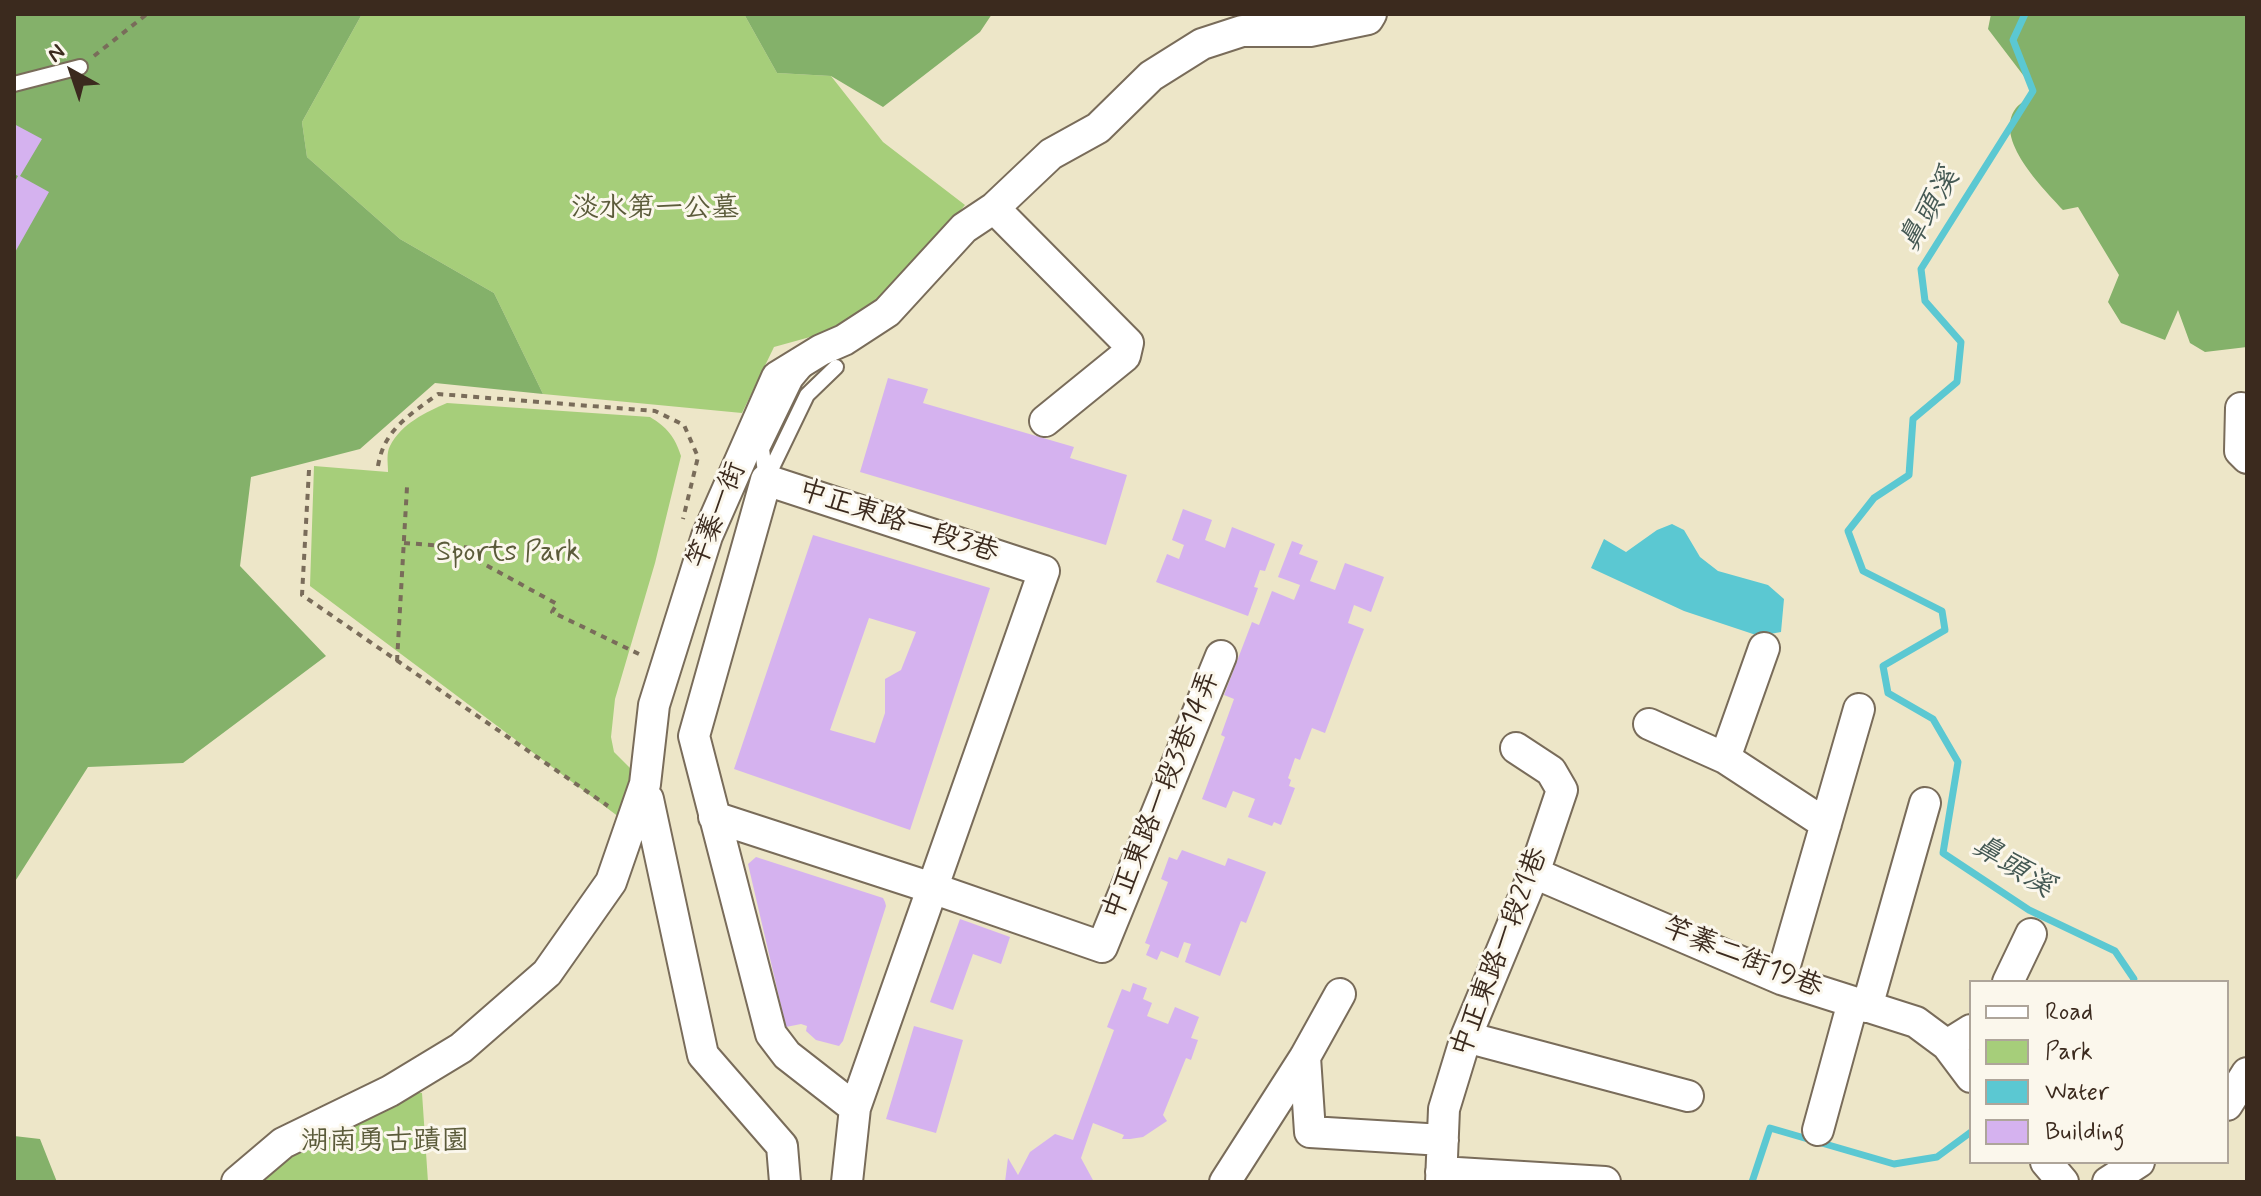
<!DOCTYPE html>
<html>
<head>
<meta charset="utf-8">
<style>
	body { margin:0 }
	#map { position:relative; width:2261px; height:1196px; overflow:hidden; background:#ede6c8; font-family:Mynerve,sans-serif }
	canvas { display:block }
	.frame { position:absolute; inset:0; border:16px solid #3b2a1e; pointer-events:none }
	.legend { position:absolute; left:1969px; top:980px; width:260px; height:184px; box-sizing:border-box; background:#fbf7ec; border:2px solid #aea59a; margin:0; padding:10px 14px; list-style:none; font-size:24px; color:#3b2a1e }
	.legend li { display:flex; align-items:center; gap:16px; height:40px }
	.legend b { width:40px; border:2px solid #aea59a }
	.north { position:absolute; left:32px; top:32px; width:80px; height:80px; -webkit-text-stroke:6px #fbf7ec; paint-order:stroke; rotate:320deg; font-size:22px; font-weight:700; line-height:32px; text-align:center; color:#3b2a1e }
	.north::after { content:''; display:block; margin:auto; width:28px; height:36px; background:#3b2a1e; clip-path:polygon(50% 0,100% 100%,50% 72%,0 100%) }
</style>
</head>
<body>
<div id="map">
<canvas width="2261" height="1196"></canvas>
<div class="frame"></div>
<ul class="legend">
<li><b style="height:10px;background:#fff"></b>Road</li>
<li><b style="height:22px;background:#a6ce7a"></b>Park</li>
<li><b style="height:22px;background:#5bc8d2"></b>Water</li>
<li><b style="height:22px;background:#d5b2ef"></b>Building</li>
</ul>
<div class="north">N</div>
</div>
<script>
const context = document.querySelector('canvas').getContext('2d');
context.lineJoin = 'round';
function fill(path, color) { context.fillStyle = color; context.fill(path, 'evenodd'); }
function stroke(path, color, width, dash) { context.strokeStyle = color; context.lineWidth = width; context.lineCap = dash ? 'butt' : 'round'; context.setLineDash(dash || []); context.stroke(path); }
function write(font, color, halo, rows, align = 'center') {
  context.font = font + ' Mynerve,"LXGW WenKai TC",sans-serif'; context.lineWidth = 6; context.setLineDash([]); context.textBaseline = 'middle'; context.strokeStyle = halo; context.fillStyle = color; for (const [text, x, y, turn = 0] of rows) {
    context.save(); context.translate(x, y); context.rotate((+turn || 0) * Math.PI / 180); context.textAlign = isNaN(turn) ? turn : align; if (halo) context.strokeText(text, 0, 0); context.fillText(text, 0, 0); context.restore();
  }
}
fill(new Path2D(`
	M 362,14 L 744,14 L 777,73 L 831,76 L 883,142 L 965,205 L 897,287 L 839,329 L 774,347 L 742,413 L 543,394 L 494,293 L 400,239 L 307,157 L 302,122 Z
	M 447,403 L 650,417 C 667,427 675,437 681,456 L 655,563 L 615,699 L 611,737 L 614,752 L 632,770 L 623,820 L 310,586 L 314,466 L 388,472 C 388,464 386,453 390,446 C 401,424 426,412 447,403 Z
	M 399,1090 L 422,1093 L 428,1182 L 251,1182 L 286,1151 Z`), '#a6ce7a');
fill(new Path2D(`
	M 14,14 L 362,14 L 302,122 L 307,157 L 400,239 L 494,293 L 543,394 L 435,383 L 360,449 L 251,477 L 240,566 L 326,656 L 183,763 L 88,767 L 14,883 Z
	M 744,14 L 992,14 L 980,32 L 883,107 L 831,76 L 777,73 Z
	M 1991,14 L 2247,14 L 2247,347 L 2205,352 L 2190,343 L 2178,310 L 2165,340 L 2121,323 L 2108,302 L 2119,275 L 2078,207 L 2063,210 C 2044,189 1992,139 2016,108 C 2021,102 2031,97 2036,92 L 1988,29 Z
	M 14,1136 L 40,1139 L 57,1182 L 14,1182 Z`), '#84b16a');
fill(new Path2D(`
	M 1672,524 L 1684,530 L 1700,557 L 1718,571 L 1768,585 L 1784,599 L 1781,632 L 1759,636 L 1684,611 L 1591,568 L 1604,539 L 1626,552 L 1657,530 Z`), '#5bc8d2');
stroke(new Path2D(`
	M 2025,14 L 2013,40 L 2033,91 L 1921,269 L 1925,301 L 1961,342 L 1957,382 L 1913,419 L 1909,475 L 1874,498 L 1848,531 L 1863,571 L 1942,611 L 1945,630 L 1883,666 L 1888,693 L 1933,719 L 1958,762 L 1943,853 L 2029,910 L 2115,951 L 2134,979 L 2133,982
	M 1752,1182 L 1770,1128 L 1894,1164 L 1937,1157 L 1971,1132`), '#5bc8d2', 7);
fill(new Path2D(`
	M 14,124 L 42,139 L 20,176 L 49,192 L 14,254 L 14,183 L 18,176 L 14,174 Z
	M 888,378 L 928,389 L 923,403 L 1074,447 L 1070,458 L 1127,475 L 1106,545 L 860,472 Z
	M 1183,509 L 1212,520 L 1205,540 L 1225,548 L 1232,527 L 1275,544 L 1265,571 L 1260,570 L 1254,587 L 1258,588 L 1248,616 L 1156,582 L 1167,554 L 1179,559 L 1184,545 L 1172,540 Z
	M 813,535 L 990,588 L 910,830 L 734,769 ZM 869,618 L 916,632 L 901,670 L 885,679 L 885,713 L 875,743 L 830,730 Z
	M 1292,541 L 1303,545 L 1299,554 L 1318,561 L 1310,581 L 1335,590 L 1345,563 L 1384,577 L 1371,612 L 1354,605 L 1348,623 L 1364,629 L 1352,660 L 1325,733 L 1312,728 L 1300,760 L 1295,758 L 1288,778 L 1291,780 L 1289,786 L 1295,788 L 1281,825 L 1274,822 L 1272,826 L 1248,817 L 1255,799 L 1233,791 L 1226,808 L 1202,799 L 1225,737 L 1221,735 L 1234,699 L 1224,695 L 1252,622 L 1259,625 L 1272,591 L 1294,600 L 1300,585 L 1278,577 Z
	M 1182,850 L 1225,866 L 1228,858 L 1266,872 L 1246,923 L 1241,921 L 1220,976 L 1185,962 L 1191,944 L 1184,942 L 1178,958 L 1161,951 L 1157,960 L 1146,955 L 1150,945 L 1145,943 L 1168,882 L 1161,879 L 1169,857 L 1177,860 Z
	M 756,857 L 883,898 L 885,902 L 886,906 L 843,1041 L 839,1046 L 816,1040 L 806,1031 L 807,1026 L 801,1024 L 786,1027 L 748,864 Z
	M 960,919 L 1010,937 L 1001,964 L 973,954 L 953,1010 L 930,1002 Z
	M 1133,983 L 1147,988 L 1143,999 L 1152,1003 L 1147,1016 L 1168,1024 L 1175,1007 L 1199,1017 L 1191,1038 L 1198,1040 L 1191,1060 L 1186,1058 L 1163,1115 L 1167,1121 L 1143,1137 L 1130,1139 L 1122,1139 L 1124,1135 L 1093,1123 L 1081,1158 L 1094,1182 L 1005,1182 L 1008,1158 L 1018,1175 L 1030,1152 L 1055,1134 L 1073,1140 L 1114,1030 L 1107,1027 L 1122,989 L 1130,992 Z
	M 914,1026 L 963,1040 L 936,1133 L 886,1119 Z`), '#d5b2ef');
const service = new Path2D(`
	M 14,84 L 80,67
	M 805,369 L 795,381 L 762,449 L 766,480 L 807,395 L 836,367`);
const minor = new Path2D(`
	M 994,208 L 1128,343 L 1125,356 L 1045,421
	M 2241,408 L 2240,451 L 2247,458
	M 1649,724 L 1725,758 L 1826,824
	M 1725,758 L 1764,648
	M 648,799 L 703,1055 L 782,1146 L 785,1182
	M 714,817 L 932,888 L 1102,947 L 1221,656
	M 1534,873 L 1781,979 L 1916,1022 L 1947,1045 L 1971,1077
	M 1781,979 L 1859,709
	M 2008,982 L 2031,934
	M 1867,1007 L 1925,803
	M 1466,1037 L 1688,1096
	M 1947,1045 L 1971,1030
	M 1305,1057 L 1310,1132 L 1443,1140
	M 2227,1105 L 2247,1073
	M 1818,1130 L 1853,1002
	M 2046,1162 L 2063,1182
	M 1441,1172 L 1605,1182
	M 237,1182 L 283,1143 L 390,1091 L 461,1048 L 547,973 L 611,882 L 645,784 L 654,705 L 707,536 L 777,377 L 821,350 L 844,340 L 887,312 L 964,228 L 994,208 L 1051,154 L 1098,128 L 1151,76 L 1202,44 L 1242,31 L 1310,31 L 1368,19 L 1371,14
	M 847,1182 L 855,1108 L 1044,571 L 766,480 L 694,736 L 771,1034 L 787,1055 L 855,1108
	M 1225,1182 L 1305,1057 L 1340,994
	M 1441,1182 L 1444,1109 L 1466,1037 L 1534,873 L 1562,790 L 1551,771 L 1516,748
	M 2108,1182 L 2139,1162`);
stroke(service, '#796c5a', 18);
stroke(minor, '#796c5a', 34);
stroke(new Path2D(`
	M 94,56 L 147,14
	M 378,466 C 384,429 410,415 438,394 L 655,411 L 684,425 L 698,457 L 683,519
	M 309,470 L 302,595 L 608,806
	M 404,543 L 474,548 L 473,558 L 557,604 L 552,612 L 643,656
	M 397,661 L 407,487`), '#796c5a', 4, [6, 6]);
stroke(service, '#fff', 14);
stroke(minor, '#fff', 30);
write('28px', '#5b5b3a', '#fbf7ec', [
	["淡水第一公墓",655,210],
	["Sports Park",508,554],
	["湖南勇古蹟園",385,1143]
]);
write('28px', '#3b2a1e', '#fbf7ec', [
	["竿蓁一街",718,516,-68],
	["中正東路一段3巷",898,523,18],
	["中正東路一段3巷14弄",1163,796,-68],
	["中正東路一段21巷",1501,953,-69],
	["竿蓁二街19巷",1742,959,22]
]);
write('italic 30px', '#455954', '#fbf7ec', [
	["鼻頭溪",1931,211,-60],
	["鼻頭溪",2012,868,32]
]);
</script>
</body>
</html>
